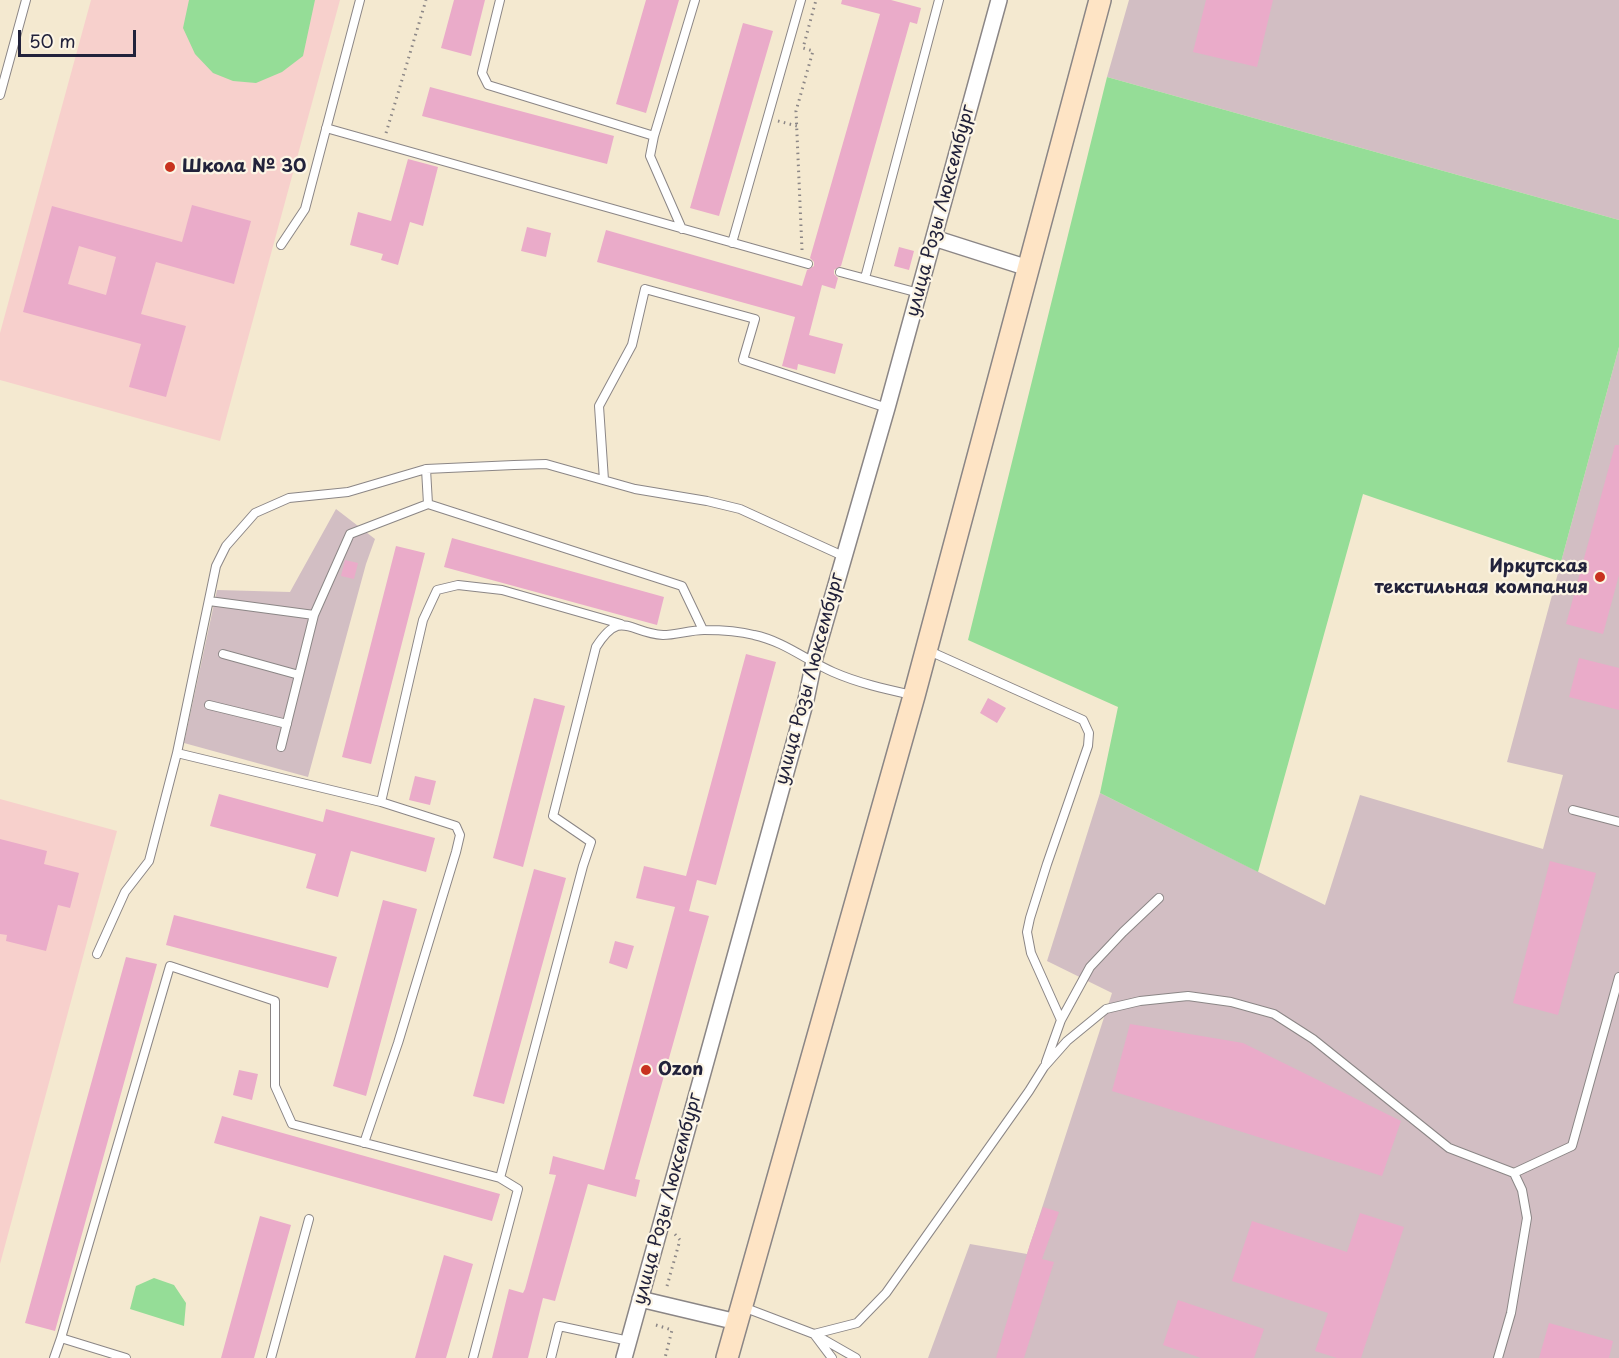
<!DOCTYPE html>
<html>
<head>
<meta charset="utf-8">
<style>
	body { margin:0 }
	#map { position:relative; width:1619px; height:1358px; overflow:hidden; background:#f4e9d0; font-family:"Playpen Sans",sans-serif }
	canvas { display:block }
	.scale { position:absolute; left:18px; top:30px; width:118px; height:27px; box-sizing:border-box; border:3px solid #22223b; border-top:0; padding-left:8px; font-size:18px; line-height:21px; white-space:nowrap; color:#22223b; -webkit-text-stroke:4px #fcf5e5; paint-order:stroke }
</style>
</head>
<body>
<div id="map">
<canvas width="1619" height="1358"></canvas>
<div class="scale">50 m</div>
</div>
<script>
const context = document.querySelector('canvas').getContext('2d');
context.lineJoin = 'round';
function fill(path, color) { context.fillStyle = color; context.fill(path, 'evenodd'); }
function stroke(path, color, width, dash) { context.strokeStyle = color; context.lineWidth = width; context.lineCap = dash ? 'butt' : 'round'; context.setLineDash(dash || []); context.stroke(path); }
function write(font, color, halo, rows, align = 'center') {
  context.font = font + ' "Playpen Sans",sans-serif'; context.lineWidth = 4.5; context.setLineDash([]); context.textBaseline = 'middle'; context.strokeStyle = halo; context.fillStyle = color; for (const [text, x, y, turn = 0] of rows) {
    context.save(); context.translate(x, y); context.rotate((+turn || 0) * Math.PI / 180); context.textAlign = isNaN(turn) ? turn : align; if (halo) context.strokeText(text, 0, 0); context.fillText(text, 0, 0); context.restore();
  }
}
fill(new Path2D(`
	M 91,0 L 340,0 L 220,441 L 0,380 L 0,333 Z
	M 0,799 L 117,831 L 0,1264 Z`), '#f7d0cc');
fill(new Path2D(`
	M 1129,0 L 1619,0 L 1619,220 L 1107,77 Z
	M 1619,347 L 1619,1358 L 928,1358 L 970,1244 L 1027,1254 L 1112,993 L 1047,961 L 1100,793 L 1325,905 L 1360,795 L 1543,849 L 1563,775 L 1507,762 Z
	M 336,509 L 375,539 L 366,564 L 308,777 L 184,743 L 217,590 L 290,592 Z`), '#d2bec3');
fill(new Path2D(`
	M 189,0 L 315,0 L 303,56 L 282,72 L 256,83 L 233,81 L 213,73 L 195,54 L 183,28 Z
	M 1107,77 L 1619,220 L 1619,347 L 1561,562 L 1363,494 L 1258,872 L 1100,793 L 1118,707 L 968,640 Z
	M 154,1278 L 174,1285 L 186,1303 L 184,1326 L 130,1309 L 136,1286 Z`), '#95dd97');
fill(new Path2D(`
	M 454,0 L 485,0 L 471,56 L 441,48 Z
	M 646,0 L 679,0 L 646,113 L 616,104 Z
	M 842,0 L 891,0 L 921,8 L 917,24 L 910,22 L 841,266 L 834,270 L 834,274 L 838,278 L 835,289 L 822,285 L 809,335 L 843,344 L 835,374 L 798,364 L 797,370 L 782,366 L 795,317 L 597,262 L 606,230 L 802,286 L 807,270 L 814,266 L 814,262 L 810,258 L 880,14 L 841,4 Z
	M 1206,0 L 1273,0 L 1257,67 L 1193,52 Z
	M 743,23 L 773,31 L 719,216 L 690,208 Z
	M 430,87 L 614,136 L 607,164 L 422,116 Z
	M 408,159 L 438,167 L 423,226 L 410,222 L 398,265 L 381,260 L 383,254 L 350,245 L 358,212 L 391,221 Z
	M 192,205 L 251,221 L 234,284 L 156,262 L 141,314 L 186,326 L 166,397 L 129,387 L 141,344 L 23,312 L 52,206 L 182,242 ZM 79,246 L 116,257 L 106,295 L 68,284 Z
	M 527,227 L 551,233 L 546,257 L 521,251 Z
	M 899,247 L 914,251 L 909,270 L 894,266 Z
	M 1615,445 L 1619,445 L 1619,575 L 1603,634 L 1566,624 Z
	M 452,538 L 664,597 L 657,625 L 444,567 Z
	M 396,546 L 425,553 L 371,764 L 342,757 Z
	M 345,560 L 358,563 L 354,579 L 341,576 Z
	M 746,654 L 776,662 L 716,885 L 697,880 L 689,911 L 709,916 L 635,1179 L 640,1180 L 636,1197 L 588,1184 L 555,1301 L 543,1298 L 528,1358 L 492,1358 L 509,1289 L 523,1293 L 525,1289 L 556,1175 L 549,1174 L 553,1156 L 604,1170 L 675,907 L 636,898 L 644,866 L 686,876 Z
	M 1579,658 L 1619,668 L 1619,710 L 1569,697 Z
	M 534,698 L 565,706 L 523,867 L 493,858 Z
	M 988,698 L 1006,708 L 997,723 L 980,713 Z
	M 415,776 L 436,781 L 430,805 L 409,800 Z
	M 219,794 L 323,822 L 326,809 L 435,838 L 426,872 L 351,851 L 338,897 L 306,888 L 316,854 L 210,826 Z
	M 0,839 L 47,851 L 44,864 L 79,873 L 70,908 L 58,905 L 46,951 L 6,941 L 7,935 L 0,934 Z
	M 1550,861 L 1596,873 L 1558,1015 L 1513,1003 Z
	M 534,869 L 566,878 L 504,1104 L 473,1096 Z
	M 383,900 L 417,909 L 366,1096 L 333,1086 Z
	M 174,915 L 337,957 L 328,988 L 166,945 Z
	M 615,941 L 634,946 L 627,969 L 609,963 Z
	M 126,957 L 157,964 L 55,1331 L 25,1323 Z
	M 1130,1024 L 1243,1043 L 1401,1121 L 1382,1176 L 1112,1091 Z
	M 239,1070 L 258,1074 L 252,1100 L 233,1095 Z
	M 222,1116 L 500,1194 L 492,1221 L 214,1143 Z
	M 1043,1207 L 1059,1212 L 1042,1259 L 1054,1262 L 1024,1358 L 996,1358 L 1030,1244 Z
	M 1360,1213 L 1404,1227 L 1361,1358 L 1337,1358 L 1315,1351 L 1328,1313 L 1232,1281 L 1252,1221 L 1347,1252 Z
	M 260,1216 L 291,1225 L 254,1358 L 221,1358 Z
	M 444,1255 L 473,1264 L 446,1358 L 415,1358 Z
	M 1178,1300 L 1264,1329 L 1254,1358 L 1201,1358 L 1163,1345 Z
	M 1549,1323 L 1613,1341 L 1609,1358 L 1539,1358 Z`), '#eaabc9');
const service = new Path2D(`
	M 500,0 L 482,73 L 488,85 L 654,136
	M 0,95 L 26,0
	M 326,128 L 808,264
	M 682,229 L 650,156 L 654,136 L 695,0
	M 732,243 L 801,0
	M 281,245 L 305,209 L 360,0
	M 840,272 L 919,293
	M 865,278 L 939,0
	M 426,469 L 428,504 L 682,586 L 703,630
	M 604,480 L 599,406 L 632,345 L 645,289 L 755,319 L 743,360 L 887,408
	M 209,601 L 314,615
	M 927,650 L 1083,720 L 1089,733 L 1088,746 L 1047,864 L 1030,918 L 1027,932 L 1031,953 L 1061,1020
	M 223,654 L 299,675
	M 209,705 L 287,724
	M 281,747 L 314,615 L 350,534 L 428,504
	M 177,753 L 381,802 L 456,826 L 460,835 L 456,852 L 398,1043 L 364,1143
	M 381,802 L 423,620 L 437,590 L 458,585 L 502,590 L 621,624
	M 1573,810 L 1619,822
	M 97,954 L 125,892 L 149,861 L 177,753 L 216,566 L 226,546 L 255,513 L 289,498 L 348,492 L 426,469 L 514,465 L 546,464 L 635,489 L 707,501 L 740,509 L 843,556
	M 1046,1062 L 1061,1020 L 1090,967 L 1123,932 L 1159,898
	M 1514,1173 L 1572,1146 L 1619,977
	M 500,1178 L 583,866 L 591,842 L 553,816 L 596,647 C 621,608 629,633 663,635 C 676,635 690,630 704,630 C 719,630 739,631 754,635 C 783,641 806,660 833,672 C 858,683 885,689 912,695
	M 743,1307 L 814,1334 L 832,1358
	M 54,1358 L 61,1338
	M 126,1358 L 61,1338 L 170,966 L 275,1001 L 275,1086 L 292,1124 L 500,1178 L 518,1189 L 473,1358
	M 271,1358 L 309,1219
	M 551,1358 L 559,1326 L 629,1341
	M 856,1358 L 814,1334 L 857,1323 L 886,1293 L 1029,1091 L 1044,1067 L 1067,1041 L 1106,1009 L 1140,1001 L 1188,996 L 1231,1002 L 1274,1014 L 1313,1039 L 1449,1148 L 1514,1173 L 1522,1190 L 1527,1218 L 1511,1313 L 1498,1358`);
const minor = new Path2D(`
	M 934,238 L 1028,268
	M 640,1299 L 737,1322
	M 624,1358 L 806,700 L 814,661 L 887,408 L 999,0`);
const secondary = new Path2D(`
	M 727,1358 L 914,696 L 1100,0`);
stroke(service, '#8b8686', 10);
stroke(minor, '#8b8686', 18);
stroke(secondary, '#8b8686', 24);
stroke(new Path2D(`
	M 778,121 L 797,126
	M 386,133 L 426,0
	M 802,250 L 796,111 L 813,51 L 803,48 L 816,0
	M 667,1286 L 680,1240 L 673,1232
	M 656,1325 L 672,1330 L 665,1358`), '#8b8686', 3, [1.5, 4.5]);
stroke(service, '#fff', 8);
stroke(minor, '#fff', 15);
stroke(secondary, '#fee4c5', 21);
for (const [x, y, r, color] of [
	[170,167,6,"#c8321e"],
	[1600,577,6,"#c8321e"],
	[646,1070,6,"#c8321e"]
]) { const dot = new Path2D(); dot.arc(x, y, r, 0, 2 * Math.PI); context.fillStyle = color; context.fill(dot); stroke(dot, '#fcf5e5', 2); }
write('bold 18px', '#22223b', '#fcf5e5', [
	["Школа № 30",182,167],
	["Иркутская",1588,567,"right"],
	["текстильная компания",1588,588,"right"],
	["Ozon",658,1070]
], 'left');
write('18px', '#22223b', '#fcf5e5', [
	["улица Розы Люксембург",941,211,-75],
	["улица Розы Люксембург",810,679,-75],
	["улица Розы Люксембург",668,1199,-75]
]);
</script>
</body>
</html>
